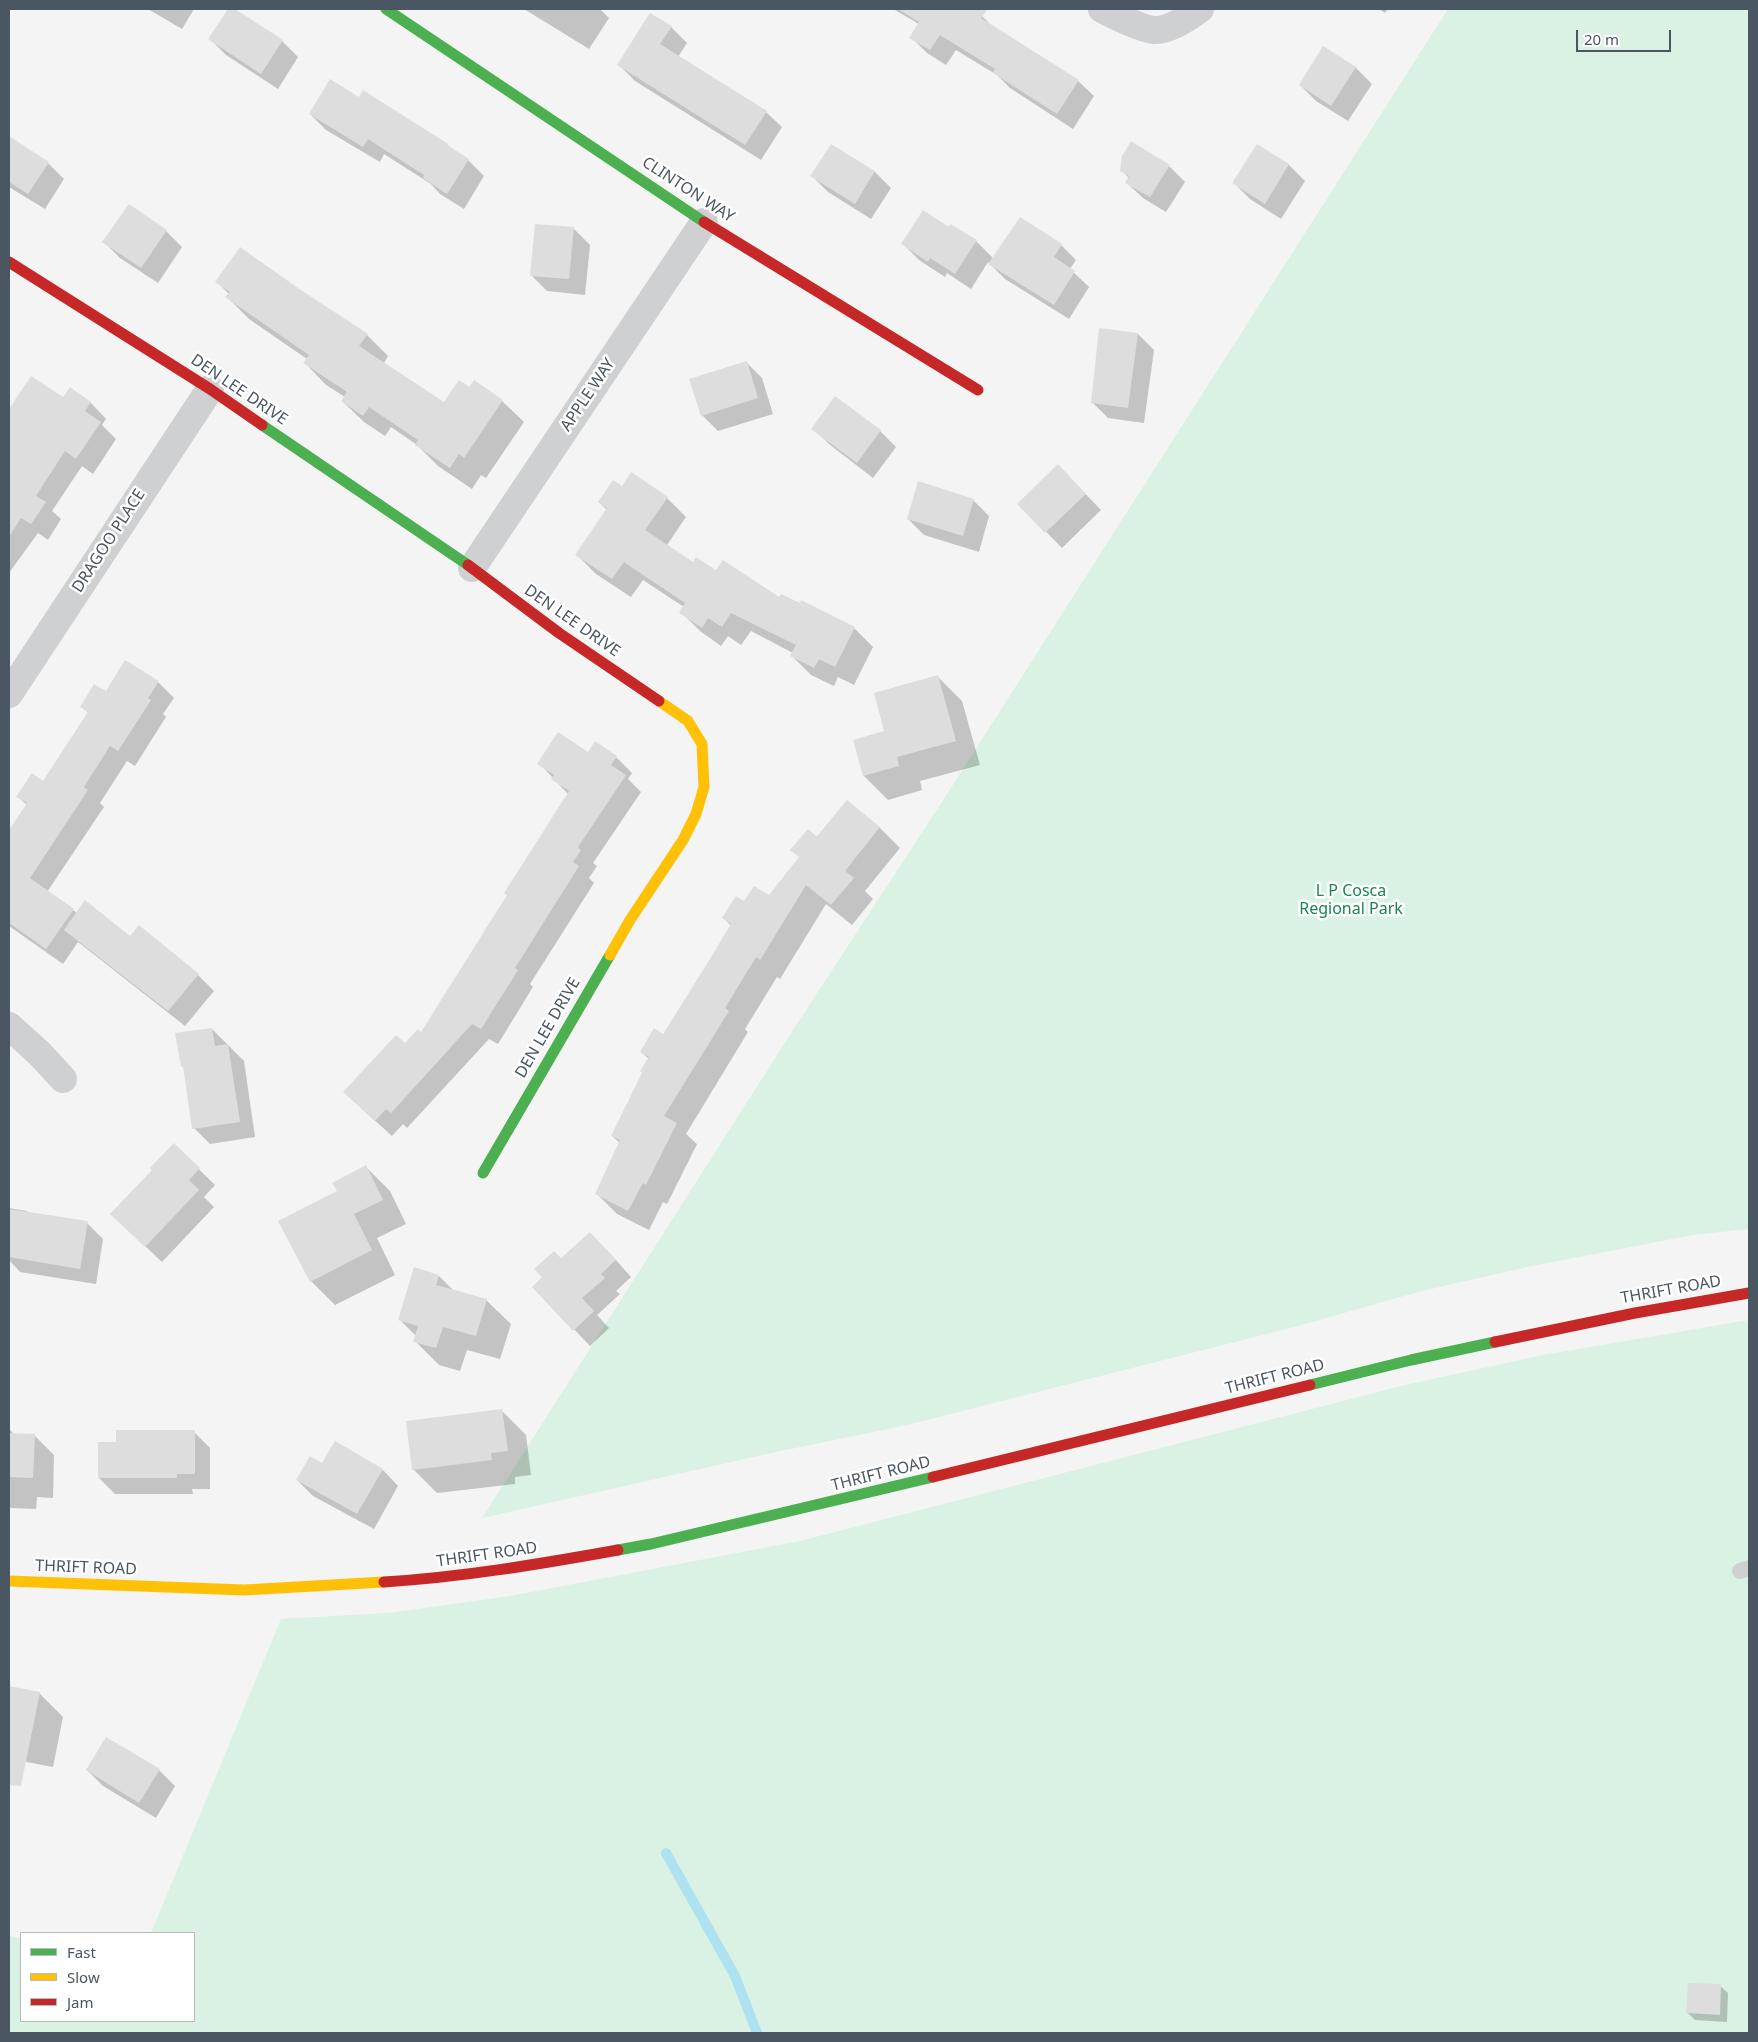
<!DOCTYPE html>
<html>
<head>
<meta charset="utf-8">
<style>
	body { margin:0 }
	#map { position:relative; width:1758px; height:2042px; overflow:hidden; background:#f4f4f4; font-family:"Noto Sans",sans-serif }
	canvas { display:block }
	.frame { position:absolute; inset:0; border:10px solid #4a5661; pointer-events:none }
	.legend { position:absolute; left:20px; top:1932px; width:175px; height:90px; box-sizing:border-box; background:#fff; border:1px solid #b7bbc0; margin:0; padding:6px 9px; list-style:none; font-size:15px; color:#4a5661 }
	.legend li { display:flex; align-items:center; gap:10px; height:25px }
	.legend b { width:25px; border:1px solid #b7bbc0 }
	.scale { position:absolute; left:1576px; top:30px; width:95px; height:22px; box-sizing:border-box; border:2px solid #4a5661; border-top:0; padding-left:6px; font-size:15px; line-height:18px; white-space:nowrap; color:#4a5661; -webkit-text-stroke:4px #fff; paint-order:stroke }
</style>
</head>
<body>
<div id="map">
<canvas width="1758" height="2042"></canvas>
<div class="frame"></div>
<ul class="legend">
<li><b style="height:6px;background:#4caf50"></b>Fast</li>
<li><b style="height:6px;background:#ffc107"></b>Slow</li>
<li><b style="height:6px;background:#c62828"></b>Jam</li>
</ul>
<div class="scale">20 m</div>
</div>
<script>
const context = document.querySelector('canvas').getContext('2d');
context.lineJoin = 'round';
function fill(path, color) { context.fillStyle = color; context.fill(path, 'evenodd'); }
function stroke(path, color, width, dash) { context.strokeStyle = color; context.lineWidth = width; context.lineCap = dash ? 'butt' : 'round'; context.setLineDash(dash || []); context.stroke(path); }
function write(font, color, halo, rows, align = 'center') {
  context.font = font + ' "Noto Sans",sans-serif'; context.lineWidth = 5; context.setLineDash([]); context.textBaseline = 'middle'; context.strokeStyle = halo; context.fillStyle = color; for (const [text, x, y, turn = 0] of rows) {
    context.save(); context.translate(x, y); context.rotate((+turn || 0) * Math.PI / 180); context.textAlign = isNaN(turn) ? turn : align; if (halo) context.strokeText(text, 0, 0); context.fillText(text, 0, 0); context.restore();
  }
}
fill(new Path2D(`
	M 1448,9 L 1749,9 L 1749,1229 L 1693,1235 L 1527,1267 L 1418,1292 L 1298,1326 L 907,1425 L 776,1452 L 482,1518 L 793,1030 L 940,805 Z
	M 1749,1320 L 1749,2033 L 9,2033 L 9,1936 L 21,1938 L 21,2021 L 194,2021 L 194,1933 L 151,1933 L 281,1619 L 389,1613 L 510,1596 L 800,1541 L 1405,1385 L 1543,1355 Z`), '#d9f2e3');
fill(new Path2D(`
	M 148,9 L 194,9 L 182,29 Z
	M 229,9 L 233,9 L 282,41 L 298,57 L 278,89 L 226,55 L 210,39 Z
	M 524,9 L 600,9 L 609,18 L 589,49 Z
	M 893,9 L 970,9 L 982,16 L 994,28 L 1078,81 L 1094,96 L 1073,129 L 1010,88 L 997,75 L 956,50 L 946,65 L 927,53 L 911,37 L 919,24 Z
	M 1379,9 L 1388,9 L 1385,13 Z
	M 671,27 L 687,43 L 678,57 L 766,112 L 782,127 L 761,160 L 635,81 L 619,65 Z
	M 1324,48 L 1356,68 L 1372,84 L 1348,121 L 1316,101 L 1300,85 Z
	M 359,99 L 447,145 L 468,160 L 484,176 L 464,209 L 440,194 L 431,184 L 384,154 L 380,162 L 326,130 L 310,114 Z
	M 9,138 L 48,163 L 64,179 L 45,209 L 9,187 Z
	M 832,145 L 875,172 L 891,188 L 871,219 L 828,192 L 812,176 Z
	M 1257,145 L 1289,165 L 1305,181 L 1281,219 L 1250,199 L 1234,183 Z
	M 1169,166 L 1185,182 L 1166,212 L 1143,198 L 1127,183 L 1129,178 L 1121,170 Z
	M 574,229 L 590,245 L 585,295 L 547,291 L 531,275 Z
	M 949,229 L 976,241 L 993,258 L 1061,245 L 1076,260 L 1070,269 L 1089,287 L 1069,319 L 1005,279 L 988,262 L 971,289 L 947,273 L 945,277 L 919,260 L 903,244 Z
	M 166,231 L 182,247 L 158,283 L 120,258 L 104,242 Z
	M 217,282 L 297,289 L 367,335 L 388,356 L 384,363 L 445,403 L 470,389 L 502,401 L 524,422 L 486,478 L 481,475 L 472,489 L 438,466 L 417,445 L 391,427 L 385,436 L 364,422 L 342,401 L 345,397 L 326,385 L 305,363 L 307,359 L 249,319 L 227,297 L 229,294 Z
	M 1138,334 L 1154,350 L 1144,423 L 1108,418 L 1092,402 Z
	M 746,362 L 762,378 L 773,414 L 718,431 L 702,415 Z
	M 836,398 L 880,431 L 896,447 L 873,478 L 829,444 L 813,428 Z
	M 64,399 L 91,403 L 106,419 L 102,425 L 116,439 L 93,474 L 82,466 L 52,511 L 61,519 L 48,540 L 38,533 L 9,573 L 9,460 L 31,427 Z
	M 1074,482 L 1101,510 L 1062,548 L 1019,504 Z
	M 622,488 L 667,498 L 686,517 L 667,545 L 694,563 L 854,628 L 873,647 L 854,685 L 838,677 L 834,686 L 811,675 L 792,656 L 793,653 L 751,631 L 741,645 L 728,636 L 721,646 L 700,631 L 681,612 L 684,607 L 643,580 L 631,597 L 596,574 L 577,555 L 607,510 L 599,502 Z
	M 973,500 L 989,516 L 979,552 L 924,535 L 908,519 Z
	M 938,677 L 962,701 L 980,765 L 920,781 L 922,790 L 888,800 L 864,776 L 886,731 Z
	M 158,682 L 174,698 L 163,714 L 166,717 L 135,766 L 127,761 L 100,803 L 104,807 L 47,892 L 77,913 L 130,938 L 198,975 L 214,991 L 185,1026 L 78,942 L 63,964 L 9,926 L 9,838 L 22,819 L 27,805 L 18,797 L 43,782 L 89,714 L 82,706 L 106,693 Z
	M 589,753 L 616,757 L 632,773 L 628,779 L 641,792 L 593,863 L 597,866 L 589,878 L 594,883 L 530,984 L 533,987 L 498,1044 L 489,1039 L 407,1128 L 403,1124 L 392,1136 L 361,1108 L 405,1044 L 422,1034 L 508,896 L 568,794 L 539,763 Z
	M 847,801 L 880,828 L 900,848 L 865,891 L 873,899 L 852,925 L 826,904 L 780,979 L 777,977 L 745,1029 L 748,1032 L 686,1134 L 697,1144 L 667,1204 L 663,1202 L 649,1230 L 617,1214 L 597,1194 L 620,1143 L 612,1136 L 649,1059 L 641,1052 L 664,1036 L 731,926 L 724,918 L 745,902 L 769,897 Z
	M 212,1029 L 244,1061 L 255,1137 L 210,1144 L 194,1128 L 185,1069 L 182,1066 Z
	M 174,1145 L 215,1185 L 204,1197 L 214,1207 L 162,1262 L 128,1230 L 154,1170 Z
	M 366,1167 L 390,1191 L 406,1224 L 377,1238 L 395,1275 L 335,1305 L 311,1281 L 338,1191 Z
	M 9,1208 L 27,1211 L 30,1214 L 87,1223 L 103,1239 L 96,1284 L 20,1272 L 9,1260 Z
	M 606,1249 L 631,1277 L 616,1291 L 620,1294 L 597,1315 L 609,1328 L 590,1346 L 534,1287 L 561,1260 Z
	M 439,1276 L 454,1291 L 486,1300 L 511,1324 L 500,1359 L 467,1350 L 460,1371 L 439,1365 L 415,1341 L 416,1336 L 399,1319 Z
	M 502,1411 L 526,1435 L 531,1475 L 515,1477 L 515,1484 L 437,1493 L 413,1469 Z
	M 9,1429 L 15,1435 L 34,1435 L 54,1455 L 53,1498 L 37,1497 L 36,1509 L 11,1508 L 9,1506 Z
	M 194,1432 L 210,1448 L 210,1489 L 192,1489 L 193,1494 L 115,1494 L 99,1478 L 118,1443 Z
	M 335,1443 L 383,1470 L 398,1486 L 374,1529 L 313,1496 L 297,1480 L 322,1465 Z
	M 9,1687 L 39,1693 L 63,1717 L 53,1767 L 16,1760 L 11,1783 L 9,1782 Z
	M 87,1770 L 159,1770 L 175,1786 L 156,1818 L 103,1786 Z
	M 1720,1986 L 1728,1993 L 1727,2022 L 1695,2020 L 1688,2013 Z`), '#0003');
stroke(new Path2D(`
	M 666,1853 L 735,1976 L 757,2033`), '#aee2f0', 10);
fill(new Path2D(`
	M 228,9 L 235,9 L 283,40 L 261,74 L 208,39 Z
	M 898,9 L 988,9 L 981,18 L 1079,80 L 1057,114 L 993,73 L 995,69 L 940,35 L 930,50 L 909,38 L 919,22 Z
	M 650,13 L 672,26 L 660,44 L 767,111 L 745,145 L 617,65 Z
	M 1323,46 L 1356,67 L 1331,106 L 1299,85 Z
	M 330,79 L 359,97 L 363,90 L 448,144 L 447,145 L 469,159 L 447,194 L 423,178 L 424,175 L 368,139 L 363,147 L 309,114 Z
	M 9,136 L 49,162 L 28,194 L 9,182 Z
	M 1131,141 L 1170,165 L 1150,197 L 1125,183 L 1129,176 L 1120,171 L 1122,156 Z
	M 831,144 L 875,171 L 855,204 L 810,176 Z
	M 1257,144 L 1289,164 L 1265,204 L 1232,183 Z
	M 129,204 L 167,230 L 141,268 L 102,242 Z
	M 923,210 L 949,227 L 950,224 L 977,240 L 955,274 L 930,258 L 928,262 L 901,244 Z
	M 1020,217 L 1062,244 L 1054,257 L 1075,271 L 1054,305 L 988,264 Z
	M 535,224 L 574,227 L 569,279 L 530,276 Z
	M 240,247 L 298,288 L 368,334 L 359,346 L 444,402 L 459,380 L 469,387 L 474,380 L 503,400 L 464,458 L 459,454 L 450,468 L 415,445 L 418,440 L 369,407 L 363,416 L 341,401 L 347,392 L 303,363 L 309,355 L 225,297 L 230,292 L 215,282 Z
	M 1099,328 L 1138,333 L 1128,408 L 1091,403 Z
	M 747,361 L 758,398 L 701,416 L 689,379 Z
	M 31,376 L 63,397 L 70,387 L 91,402 L 85,411 L 101,422 L 76,459 L 65,451 L 36,496 L 46,502 L 31,524 L 21,518 L 9,537 L 9,409 Z
	M 835,396 L 881,430 L 857,463 L 811,429 Z
	M 1058,464 L 1086,494 L 1045,533 L 1017,504 Z
	M 631,472 L 668,497 L 645,530 L 693,562 L 696,557 L 716,570 L 723,560 L 779,597 L 781,594 L 800,603 L 801,600 L 855,627 L 835,667 L 819,659 L 814,668 L 790,656 L 796,645 L 731,613 L 722,627 L 708,618 L 702,628 L 679,613 L 685,603 L 624,562 L 612,579 L 575,555 L 607,508 L 598,502 L 613,480 L 622,486 Z
	M 918,481 L 974,499 L 963,536 L 907,519 Z
	M 125,660 L 159,681 L 148,698 L 151,700 L 118,751 L 110,746 L 84,787 L 88,790 L 30,878 L 74,909 L 46,949 L 9,923 L 9,830 L 27,803 L 16,797 L 32,773 L 43,781 L 88,712 L 80,707 L 94,684 L 106,691 Z
	M 938,675 L 956,741 L 897,757 L 899,766 L 863,776 L 853,740 L 884,731 L 874,693 Z
	M 558,732 L 588,752 L 595,741 L 617,756 L 611,765 L 626,775 L 578,847 L 581,850 L 573,862 L 579,866 L 515,968 L 518,970 L 481,1029 L 472,1024 L 391,1113 L 386,1109 L 375,1121 L 343,1092 L 396,1035 L 405,1043 L 418,1029 L 421,1032 L 507,895 L 504,893 L 569,791 L 551,779 L 554,775 L 537,764 Z
	M 847,800 L 880,827 L 845,871 L 854,878 L 831,905 L 806,885 L 760,960 L 756,957 L 725,1008 L 729,1011 L 664,1116 L 677,1123 L 646,1185 L 643,1183 L 628,1211 L 595,1194 L 620,1140 L 611,1136 L 642,1073 L 640,1071 L 649,1057 L 640,1052 L 654,1028 L 663,1034 L 705,967 L 731,924 L 722,918 L 736,896 L 744,901 L 754,886 L 769,895 L 799,857 L 790,850 L 808,829 L 816,836 L 818,835 Z
	M 85,900 L 130,936 L 139,925 L 199,974 L 168,1011 L 64,930 Z
	M 212,1028 L 215,1046 L 228,1044 L 240,1122 L 192,1129 L 183,1066 L 181,1067 L 175,1033 Z
	M 174,1143 L 200,1168 L 189,1180 L 199,1190 L 145,1247 L 110,1214 L 152,1170 L 150,1168 Z
	M 366,1165 L 383,1200 L 354,1214 L 372,1250 L 310,1282 L 278,1221 L 337,1191 L 332,1183 Z
	M 9,1209 L 88,1221 L 80,1269 L 9,1257 Z
	M 590,1232 L 616,1260 L 601,1274 L 605,1278 L 582,1298 L 594,1311 L 573,1331 L 532,1287 L 542,1277 L 534,1269 L 554,1251 L 561,1258 Z
	M 414,1267 L 439,1275 L 436,1285 L 487,1299 L 476,1336 L 443,1327 L 436,1348 L 413,1342 L 418,1326 L 398,1320 Z
	M 502,1409 L 508,1451 L 491,1453 L 492,1460 L 412,1470 L 406,1421 Z
	M 116,1430 L 195,1430 L 195,1474 L 177,1474 L 177,1478 L 98,1478 L 98,1442 L 116,1442 Z
	M 9,1433 L 35,1434 L 33,1478 L 9,1477 Z
	M 335,1441 L 383,1469 L 357,1514 L 296,1480 L 310,1456 L 322,1463 Z
	M 9,1686 L 40,1692 L 21,1786 L 9,1785 Z
	M 106,1737 L 160,1769 L 139,1803 L 86,1770 Z
	M 1688,1983 L 1721,1984 L 1720,2015 L 1686,2013 Z`), '#ddddde');
stroke(new Path2D(`
	M 1740,1571 L 1749,1568`), '#ced0d2', 16);
stroke(new Path2D(`
	M 1102,9 C 1113,15 1142,29 1154,30 C 1169,31 1189,17 1200,9
	M 472,568 L 704,222
	M 9,694 L 210,389
	M 9,1026 L 40,1054 L 63,1079`), '#ced0d2', 28);
stroke(new Path2D(`
	M 386,9 L 704,222
	M 262,425 L 468,565
	M 483,1173 L 610,955
	M 1310,1385 L 1411,1360 L 1495,1342
	M 618,1550 L 651,1544 L 933,1477`), '#4caf50', 11);
stroke(new Path2D(`
	M 610,955 L 630,920 L 683,840 L 696,814 L 704,787 L 702,744 L 688,721 L 659,701
	M 9,1581 L 244,1590 L 384,1582`), '#ffc107', 11);
stroke(new Path2D(`
	M 704,222 L 978,390
	M 9,262 L 210,389 L 262,425
	M 468,565 L 559,633 L 659,701
	M 1495,1342 L 1635,1313 L 1749,1293
	M 933,1477 L 1310,1385
	M 384,1582 C 463,1577 540,1564 618,1550`), '#c62828', 11);
write('16px', '#4a5661', '#fff', [
	["CLINTON WAY",688,190,33],
	["DEN LEE DRIVE",239,390,34],
	["APPLE WAY",588,395,-56],
	["DRAGOO PLACE",109,541,-57],
	["DEN LEE DRIVE",572,621,35],
	["DEN LEE DRIVE",548,1028,-60],
	["THRIFT ROAD",1671,1290,-10],
	["THRIFT ROAD",1275,1377,-14],
	["THRIFT ROAD",881,1474,-14],
	["THRIFT ROAD",487,1555,-8],
	["THRIFT ROAD",86,1568,2]
]);
write('16px', '#17864f', '#fff', [
	["L P Cosca",1351,891],
	["Regional Park",1351,909]
]);
</script>
</body>
</html>
